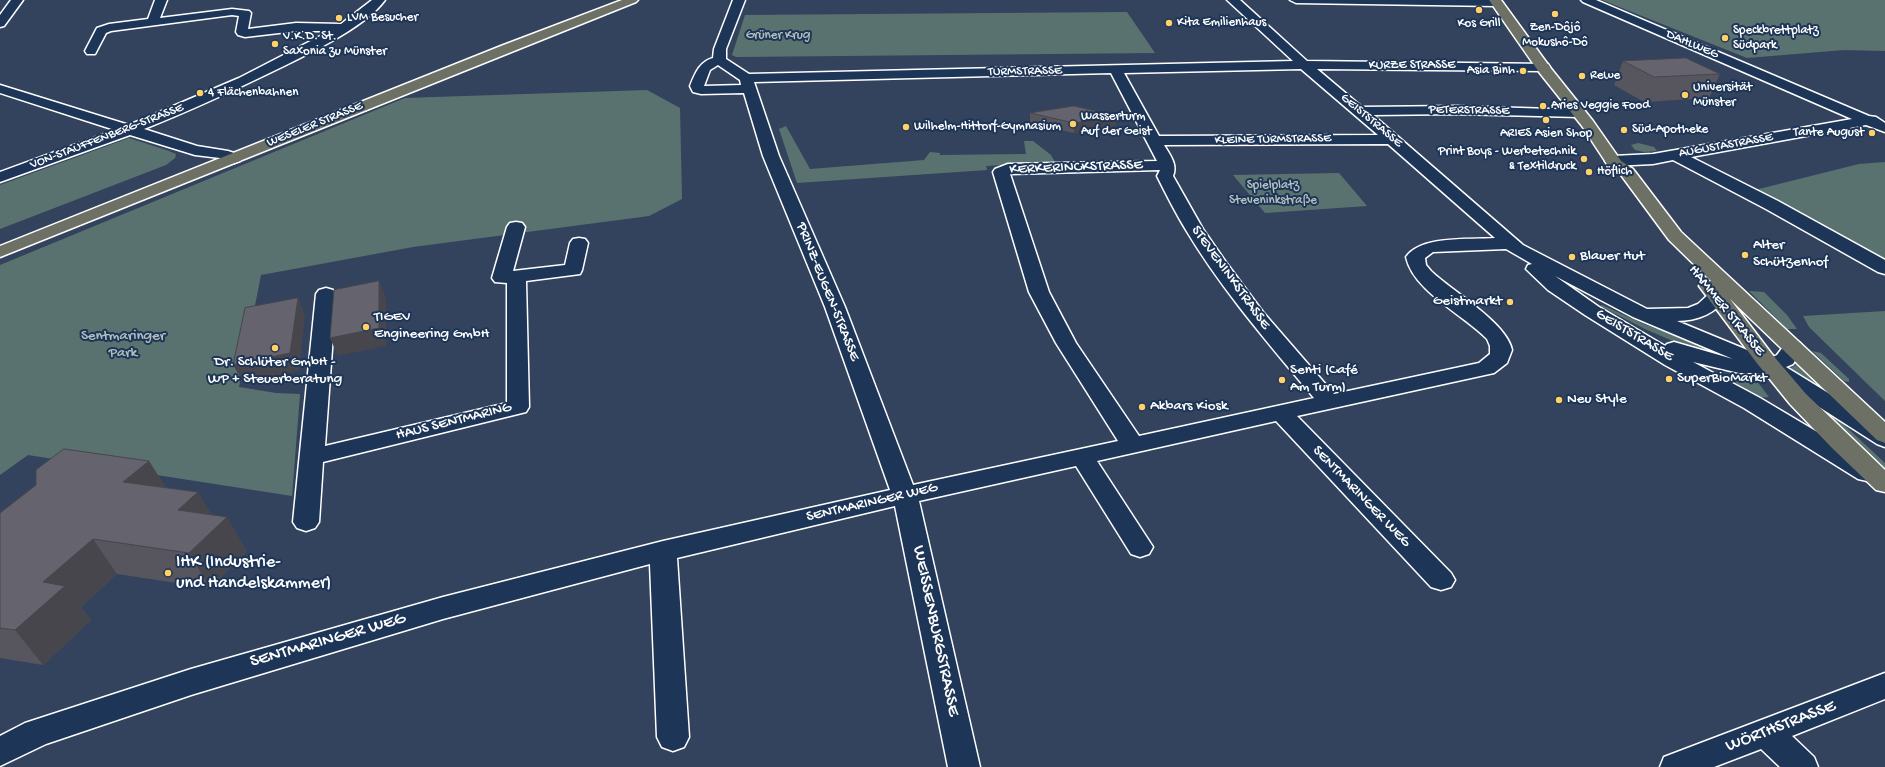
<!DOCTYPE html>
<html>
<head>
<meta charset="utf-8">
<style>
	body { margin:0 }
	canvas { display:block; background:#33435e }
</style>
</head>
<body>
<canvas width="1885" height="767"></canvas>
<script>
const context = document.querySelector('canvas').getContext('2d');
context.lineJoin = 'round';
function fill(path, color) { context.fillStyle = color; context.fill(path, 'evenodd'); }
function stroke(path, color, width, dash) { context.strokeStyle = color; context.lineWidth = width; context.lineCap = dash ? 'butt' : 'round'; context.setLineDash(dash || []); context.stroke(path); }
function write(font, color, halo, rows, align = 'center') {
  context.font = font + ' "Gochi Hand",sans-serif'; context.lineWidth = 4; context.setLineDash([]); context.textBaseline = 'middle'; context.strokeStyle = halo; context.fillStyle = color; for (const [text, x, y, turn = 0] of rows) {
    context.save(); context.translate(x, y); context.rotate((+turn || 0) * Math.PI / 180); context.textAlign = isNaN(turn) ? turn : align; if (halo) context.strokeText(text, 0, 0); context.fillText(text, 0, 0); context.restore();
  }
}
fill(new Path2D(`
	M 1602,0 L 1885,0 L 1885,51 L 1844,50 L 1747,58 Z
	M 1127,12 L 1155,53 L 736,57 L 732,55 L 745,15 Z
	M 647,90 L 680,108 L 682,199 L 649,216 L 413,247 L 261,275 L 239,387 L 276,393 L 300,394 L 292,496 L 28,455 L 0,475 L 0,265 L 405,98 Z
	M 786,126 L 810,169 L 924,160 L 930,152 L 940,153 L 940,155 L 1026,154 L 1024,141 L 1033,141 L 1051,155 L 1055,162 L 986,166 L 987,170 L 797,183 L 779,129 Z
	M 129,138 L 169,151 L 176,154 L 175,158 L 166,165 L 0,229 L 0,185 Z
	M 1638,143 L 1654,147 L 1657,151 L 1644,152 L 1635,150 L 1631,145 Z
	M 1885,162 L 1885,261 L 1755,190 L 1859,164 Z
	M 1339,173 L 1367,206 L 1265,213 L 1233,175 Z
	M 1749,291 L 1764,292 L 1787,315 L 1797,329 L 1787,329 Z
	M 1600,306 L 1602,305 L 1646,325 L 1706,346 L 1708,347 L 1710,357 L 1645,329 Z
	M 1885,311 L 1885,401 L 1809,327 L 1803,316 Z
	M 1812,351 L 1821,353 L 1849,379 L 1849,382 L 1844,381 Z
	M 1799,363 L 1827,387 L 1820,389 L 1787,370 Z
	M 1730,370 L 1750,372 L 1769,397 C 1751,399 1740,390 1731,376 L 1734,375 Z
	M 1817,405 L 1841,422 L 1885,463 L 1885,474 Z`), '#5a726f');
const minor = new Path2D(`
	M 11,0 L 23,0 L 4,26 L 0,27 L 0,15 Z
	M 155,0 L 167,0 L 160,18 L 232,9 L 249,11 L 251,13 L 248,29 L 296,23 L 341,24 L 372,0 L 385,0 C 366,26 314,51 286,65 C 239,88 192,110 144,129 L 197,146 L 228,151 L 240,155 L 242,158 L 240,161 L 234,163 L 220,158 L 195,155 L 130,135 L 0,182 L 0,172 L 115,130 L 0,93 L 0,85 L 129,125 L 239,78 L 330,31 L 296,31 L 245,37 L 238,35 L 236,32 L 239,16 L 232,15 L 111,31 L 106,33 L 95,54 L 87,54 L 85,51 L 97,28 L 109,24 L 148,19 Z
	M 733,0 L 745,0 L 726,49 L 726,59 L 749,74 L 1293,61 L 1227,0 L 1240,0 L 1307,61 L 1548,64 L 1550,67 L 1548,70 L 1543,71 L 1317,69 L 1362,107 L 1457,106 L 1584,110 L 1586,113 L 1584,116 L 1579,117 L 1457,114 L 1373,115 L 1523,245 L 1647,309 L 1688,308 L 1698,304 L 1711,292 L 1718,290 L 1725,292 L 1728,296 C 1716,313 1698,321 1677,321 L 1769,359 L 1777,355 L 1786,343 L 1793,341 L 1800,343 L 1803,347 L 1793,364 L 1786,367 L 1885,428 L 1885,447 L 1877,444 L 1766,373 L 1739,373 L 1693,362 L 1760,398 L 1876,467 L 1879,473 L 1876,479 L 1867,481 L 1858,479 L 1744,408 L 1665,365 L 1585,315 L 1548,290 L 1526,269 L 1528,265 L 1532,264 L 1506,249 L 1433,252 L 1425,258 L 1426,265 L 1431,271 C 1452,291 1507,323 1512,350 L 1507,363 L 1494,373 L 1297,416 L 1451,573 L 1455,580 L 1451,587 L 1441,590 L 1431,587 L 1276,421 L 1097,461 L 1153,547 L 1149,554 L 1140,557 L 1131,554 L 1076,466 L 919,501 L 980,767 L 948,767 L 895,506 L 677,558 L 689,737 L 684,747 L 673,751 L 662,747 L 657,737 L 650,564 L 443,619 L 191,695 L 46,744 L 0,766 L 0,736 L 25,723 L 191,669 L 443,597 L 663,541 L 890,490 L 825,307 L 763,156 L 744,93 L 701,94 L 693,92 L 690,86 C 695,74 699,62 713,58 L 714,49 ZM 718,65 L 740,80 L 741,85 L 704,86 L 710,70 ZM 1301,69 L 1378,135 L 1159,136 L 1124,73 ZM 1111,73 L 1157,161 L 1008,164 L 995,169 L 993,172 L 1029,292 L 1056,343 L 1118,441 L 913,485 L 845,307 L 779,156 L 754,82 ZM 1388,144 L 1495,238 C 1470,240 1421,235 1406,257 C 1413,291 1464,315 1487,339 L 1490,346 L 1490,354 L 1479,363 L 1334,394 L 1263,312 L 1228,265 L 1203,229 L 1173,176 C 1178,165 1170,155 1164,145 ZM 1160,170 L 1157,176 C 1166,194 1175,212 1186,230 C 1222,290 1269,344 1314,398 L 1139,436 L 1076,343 L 1049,292 L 1010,174 ZM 1555,276 L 1633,317 L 1733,359 L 1674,342 L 1667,344 L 1665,346 L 1599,307 Z
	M 1290,0 L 1498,0 L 1503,3 L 1497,6 L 1296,3 Z
	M 1581,0 L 1596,0 L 1869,116 L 1876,117 L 1885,123 L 1885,132 L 1866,125 L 1691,157 L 1778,201 L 1885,260 L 1885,274 L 1878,272 L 1766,209 L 1673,160 L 1653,164 L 1613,166 L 1607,164 L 1605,161 L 1607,158 L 1613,156 L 1653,154 L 1852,119 L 1583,2 Z
	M 516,222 L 522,223 L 525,227 L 513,271 L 565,265 L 570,243 L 573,239 L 579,238 L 585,239 L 588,243 L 582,270 L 580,274 L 526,281 L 529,407 L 526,412 L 323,462 L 319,522 L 315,528 L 306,531 L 297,528 L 293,522 L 316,294 L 319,290 L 326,288 L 333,290 L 336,294 L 325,446 L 507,403 L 507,283 L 495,282 L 492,278 L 507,227 L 510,223 Z
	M 1885,673 L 1885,699 L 1792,736 L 1814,757 L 1818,767 L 1780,767 L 1761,749 L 1714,767 L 1660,767 L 1664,757 Z`);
const major = new Path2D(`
	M 622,0 L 638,0 L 636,2 L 0,257 L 0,246 L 501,46 Z
	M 1489,0 L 1501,0 L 1549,66 L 1593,121 L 1621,161 L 1633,169 L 1681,232 L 1885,422 L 1885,443 L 1877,440 L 1730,299 L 1771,353 L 1806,394 L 1885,470 L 1885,492 L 1876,490 L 1832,448 L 1790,404 L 1756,362 L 1699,286 L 1702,282 L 1711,281 L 1669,240 L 1621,175 L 1609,167 L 1582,126 L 1539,72 Z`);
stroke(minor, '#fff', 3);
stroke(major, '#fff', 3);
fill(minor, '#1d3557');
fill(major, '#6c7065');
fill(new Path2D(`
	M 1623,61 L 1720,74 L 1709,98 L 1644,102 L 1614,85 Z
	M 1030,113 L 1116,125 L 1074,133 L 1030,123 Z
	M 149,461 L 166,488 L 212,515 L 247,551 L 210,588 L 117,574 L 81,607 L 91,620 L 43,665 L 0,658 L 0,513 Z`), '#57565f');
fill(new Path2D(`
	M 1117,116 L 1116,125 L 1074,133 L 1074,123 Z
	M 379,281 L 386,298 L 386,346 L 338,356 L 330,338 Z
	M 298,298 L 305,315 L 299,371 L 243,382 L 233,365 Z
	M 149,461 L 170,494 L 123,482 Z
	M 198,492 L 218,525 L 227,517 L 247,551 L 210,588 L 189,553 L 178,510 Z
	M 93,539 L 117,574 L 81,607 L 91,620 L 43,665 L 15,630 L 43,582 Z`), '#47464d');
const building = new Path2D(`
	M 1686,58 L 1720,74 L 1654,77 L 1623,61 Z
	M 1074,106 L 1117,116 L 1074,123 L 1030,113 Z
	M 379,281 L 379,328 L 330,338 L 334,290 Z
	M 298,298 L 290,353 L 233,365 L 245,308 Z
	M 64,449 L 149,461 L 123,482 L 198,492 L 178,510 L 227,517 L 189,553 L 93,539 L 43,582 L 65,586 L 15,630 L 0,628 L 0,513 L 36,485 L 36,470 Z`);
fill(building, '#65646e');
stroke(building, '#47464d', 1);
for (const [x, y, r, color] of [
	[1479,10,4,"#ffd166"],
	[1555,14,4,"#ffd166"],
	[339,18,4,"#ffd166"],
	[1169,23,4,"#ffd166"],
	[1725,38,4,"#ffd166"],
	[275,44,4,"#ffd166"],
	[1523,71,4,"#ffd166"],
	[1582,76,4,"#ffd166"],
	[200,93,4,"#ffd166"],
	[1685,95,4,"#ffd166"],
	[1543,106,4,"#ffd166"],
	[1546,120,4,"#ffd166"],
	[1073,124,4,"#ffd166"],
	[906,127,4,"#ffd166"],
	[1624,130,4,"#ffd166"],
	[1872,133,4,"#ffd166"],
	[1584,159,4,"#ffd166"],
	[1589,172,4,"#ffd166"],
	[1745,255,4,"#ffd166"],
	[1572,257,4,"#ffd166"],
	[1510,302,4,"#ffd166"],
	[366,327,4,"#ffd166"],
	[275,348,4,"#ffd166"],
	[1669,379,4,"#ffd166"],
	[1282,380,4,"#ffd166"],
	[1559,400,4,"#ffd166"],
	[1142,407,4,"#ffd166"],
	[168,573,4,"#ffd166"]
]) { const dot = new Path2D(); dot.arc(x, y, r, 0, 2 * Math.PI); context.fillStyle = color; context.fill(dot); stroke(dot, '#1d3557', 1.5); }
write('13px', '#fff', '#1d3557', [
	["LVM Besucher",347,18],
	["Kita Emilienhaus",1177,23],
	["Kos Grill",1479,24,"center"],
	["Zen-Dôjô",1555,28,"center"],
	["Mokushô-Dô",1555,43,"center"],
	["Speckbrettplatz",1733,31],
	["Südpark",1733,46],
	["V.K.D. St.",283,37],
	["Saxonia zu Münster",283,52],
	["Asia Binh",1515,71,"right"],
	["Rewe",1590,76],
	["Universität",1693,88],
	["Münster",1693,103],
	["4 Flächenbahnen",208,93],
	["Aries Veggie Food",1551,106],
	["Wasserturm",1081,117],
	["Auf der Geist",1081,132],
	["Wilhelm-Hittorf-Gymnasium",914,127],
	["Süd-Apotheke",1632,130],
	["Tante August",1864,133,"right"],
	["ARIES Asien Shop",1546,134,"center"],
	["Print Boys - Werbetechnik",1576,152,"right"],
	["& Textildruck",1576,167,"right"],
	["Höflich",1597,172]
], 'left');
write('13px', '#b5c0be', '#1d3557', [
	["Grüner Krug",778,36],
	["Spielplatz",1273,186],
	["Steveninkstraße",1273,201]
]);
write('13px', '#fff', '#1d3557', [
	["DAHLWEG",1692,45,23],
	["KURZE STRASSE",1412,66],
	["TURMSTRASSE",1025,72,-1],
	["PETERSTRASSE",1469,111,1],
	["GEISTSTRASSE",1371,121,40],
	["WESELER STRASSE",315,125,-22],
	["VON-STAUFFENBERG-STRASSE",107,137,-21],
	["KLEINE TURMSTRASSE",1273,140,-1],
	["AUGUSTASTRASSE",1726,146,-10]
]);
write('15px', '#fff', '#1d3557', [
	["KERKERINCKSTRASSE",1076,168,-2],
	["STEVENINKSTRASSE",1230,278,54],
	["PRINZ-EUGEN-STRASSE",827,292,68],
	["HAMMER STRASSE",1726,311,51],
	["GEISTSTRASSE",1634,336,31],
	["HAUS SENTMARING",454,422,-14],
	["SENTMARINGER WEG",1361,497,46],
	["SENTMARINGER WEG",872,503,-13]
]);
write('15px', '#fff', '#1d3557', [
	["Alter",1753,246],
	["Schützenhof",1753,263],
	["Blauer Hut",1580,257],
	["Geistmarkt",1502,302,"right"],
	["TIGEV",374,318],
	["Engineering GmbH",374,335],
	["Dr. Schlüter GmbH -",275,363,"center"],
	["WP + Steuerberatung",275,380,"center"],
	["Senti (Café",1290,371],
	["Am Turm)",1290,388],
	["SuperBioMarkt",1677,379],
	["Neu Style",1567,400],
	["Akbars Kiosk",1150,407]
], 'left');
write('15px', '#b5c0be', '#1d3557', [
	["Sentmaringer",123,337],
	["Park",123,354]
]);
write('18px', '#fff', '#1d3557', [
	["IHK (Industrie-",176,563],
	["und Handelskammer)",176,584]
], 'left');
write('18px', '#fff', '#1d3557', [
	["WEISSENBURGSTRASSE",935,631,78],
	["SENTMARINGER WEG",328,641,-16],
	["WÖRTHSTRASSE",1781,727,-21]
]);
</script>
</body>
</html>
